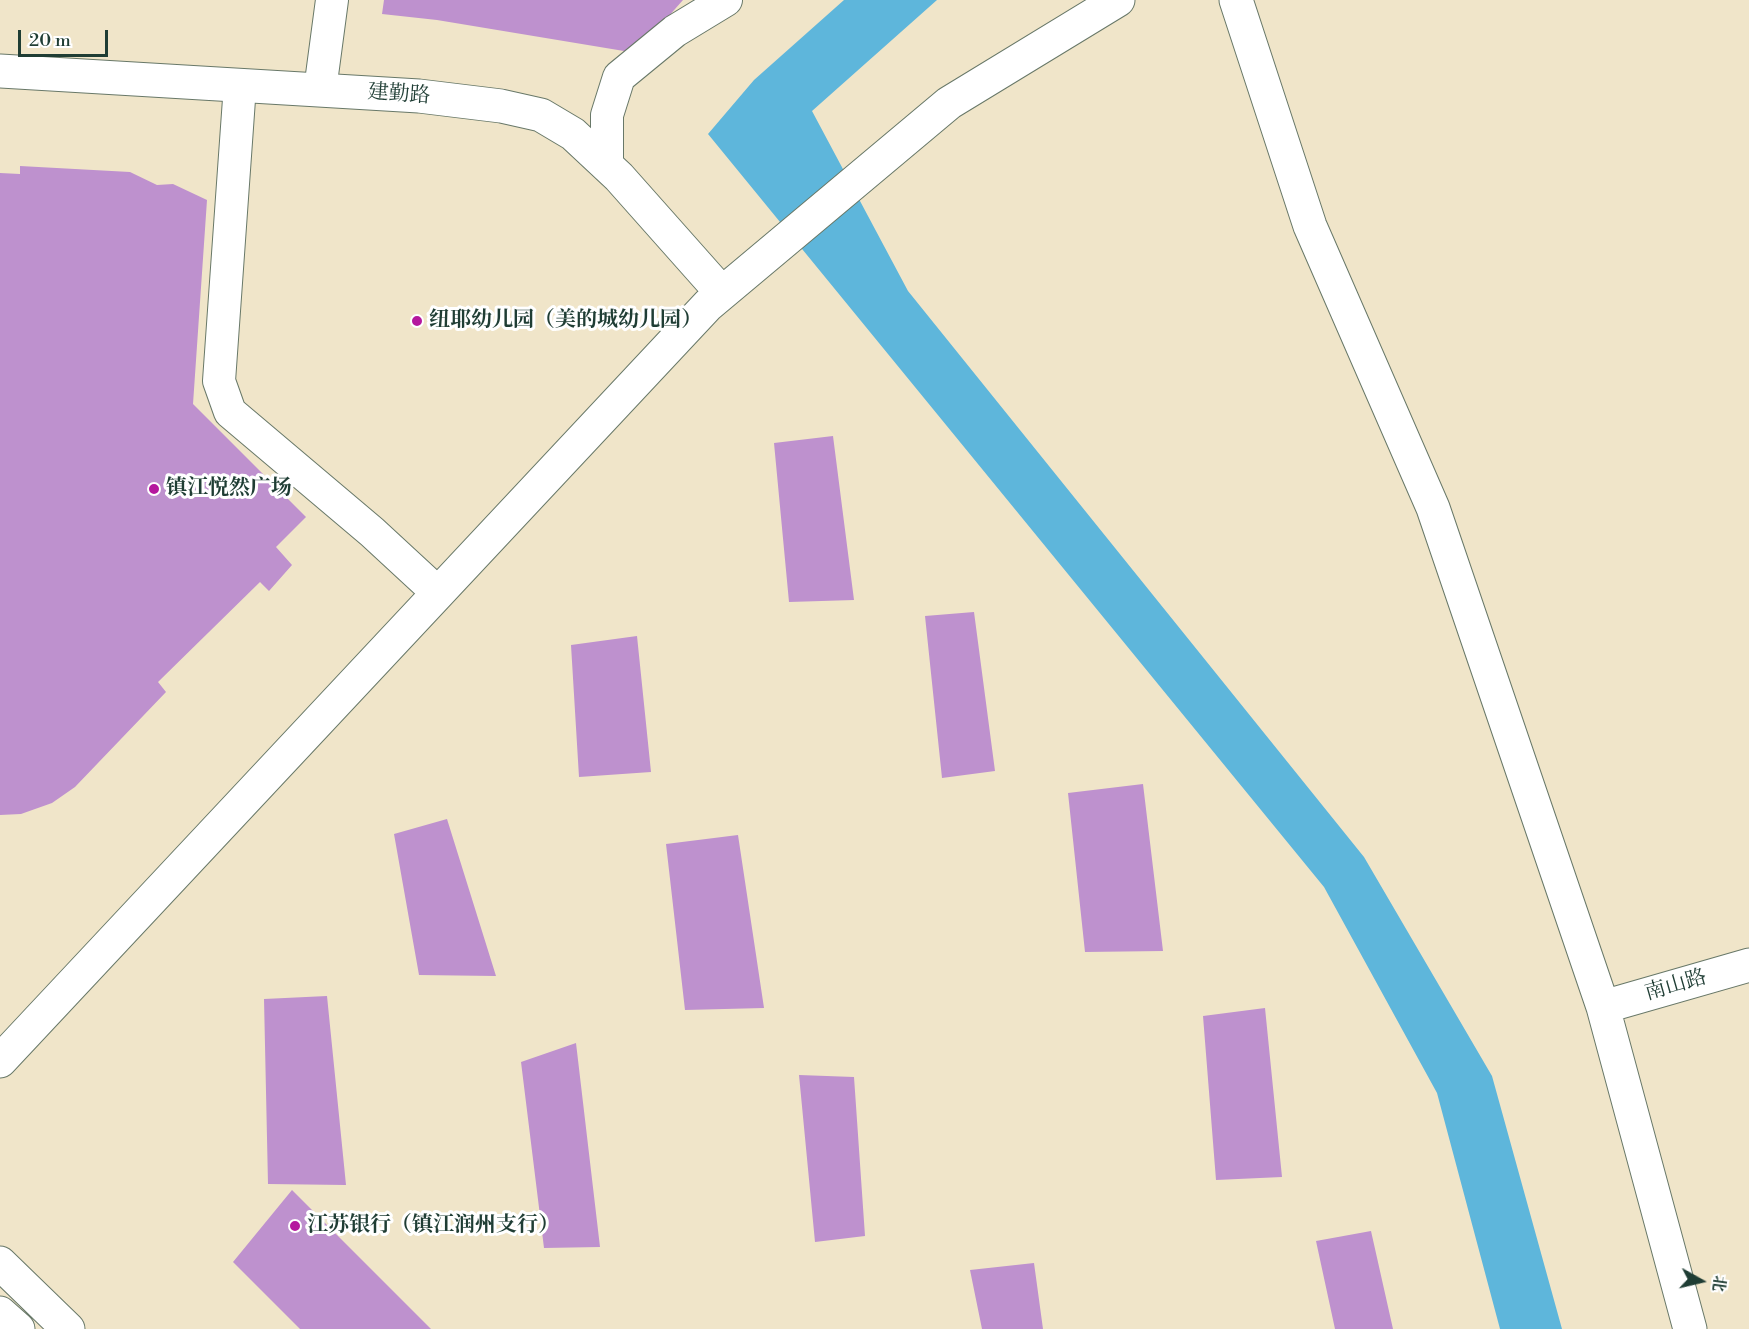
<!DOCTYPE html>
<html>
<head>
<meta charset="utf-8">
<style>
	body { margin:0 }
	#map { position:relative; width:1749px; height:1329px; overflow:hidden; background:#f0e5c9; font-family:"Libre Bodoni","Noto Serif SC",serif }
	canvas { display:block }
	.north { position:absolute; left:1671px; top:1251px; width:60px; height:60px; -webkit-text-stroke:4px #fff; paint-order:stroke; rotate:98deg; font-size:16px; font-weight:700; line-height:24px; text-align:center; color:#1f3d34 }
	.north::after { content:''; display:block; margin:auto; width:21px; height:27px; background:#1f3d34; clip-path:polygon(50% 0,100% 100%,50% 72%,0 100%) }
	.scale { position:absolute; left:18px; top:30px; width:90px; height:27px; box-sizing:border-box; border:3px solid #1f3d34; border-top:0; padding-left:8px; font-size:18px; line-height:21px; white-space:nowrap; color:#1f3d34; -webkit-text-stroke:4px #fff; paint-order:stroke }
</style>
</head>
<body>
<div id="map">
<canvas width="1749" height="1329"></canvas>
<div class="north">北</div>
<div class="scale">20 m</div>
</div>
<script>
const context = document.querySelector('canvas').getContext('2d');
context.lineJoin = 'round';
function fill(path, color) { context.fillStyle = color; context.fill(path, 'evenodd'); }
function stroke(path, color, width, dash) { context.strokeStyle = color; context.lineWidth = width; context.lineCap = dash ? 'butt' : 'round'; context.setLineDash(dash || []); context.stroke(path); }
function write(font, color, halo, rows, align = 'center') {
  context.font = font + ' "Libre Bodoni","Noto Serif SC",serif'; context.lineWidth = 6; context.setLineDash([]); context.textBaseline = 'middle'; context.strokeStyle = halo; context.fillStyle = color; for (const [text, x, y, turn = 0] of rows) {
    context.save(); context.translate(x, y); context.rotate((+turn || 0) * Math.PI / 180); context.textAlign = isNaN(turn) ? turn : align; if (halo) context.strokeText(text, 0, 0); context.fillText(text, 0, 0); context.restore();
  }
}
fill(new Path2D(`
	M 844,0 L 937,0 L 812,111 L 908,291 L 1364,857 L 1492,1076 L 1562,1329 L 1500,1329 L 1437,1093 L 1324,887 L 708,134 L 754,80 Z`), '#5eb6db');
fill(new Path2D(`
	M 384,0 L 683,0 L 636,53 L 437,20 L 382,14 Z
	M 20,166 L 130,172 L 157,185 L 173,184 L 207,200 L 193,404 L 306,517 L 276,547 L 292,565 L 269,591 L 260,582 L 158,682 L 166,692 L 75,787 L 52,803 L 21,814 L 0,815 L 0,173 L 20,174 Z
	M 833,436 L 854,600 L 789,602 L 774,443 Z
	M 974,612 L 995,771 L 942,778 L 925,616 Z
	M 637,636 L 651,772 L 579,777 L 571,645 Z
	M 1143,784 L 1163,951 L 1085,952 L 1068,793 Z
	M 447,819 L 496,976 L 419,975 L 394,834 Z
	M 738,835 L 764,1008 L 685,1010 L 666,844 Z
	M 327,996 L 346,1185 L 268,1184 L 264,999 Z
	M 1265,1008 L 1282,1177 L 1216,1180 L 1203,1016 Z
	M 576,1043 L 600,1247 L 544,1248 L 521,1062 Z
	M 799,1075 L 854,1077 L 865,1236 L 815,1242 Z
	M 292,1190 L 431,1329 L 300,1329 L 233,1262 Z
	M 1371,1231 L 1393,1329 L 1335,1329 L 1316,1241 Z
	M 1034,1263 L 1043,1329 L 982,1329 L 970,1270 Z`), '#be91ce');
const minor = new Path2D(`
	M 240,85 L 219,381 L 230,412 L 372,532 L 438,593
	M 320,90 L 332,0
	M 607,165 L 607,115 L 619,77 L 675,31 L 726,0`);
const tertiary = new Path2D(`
	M 1236,0 L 1310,226 L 1433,508 L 1603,1007 L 1690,1329
	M 0,71 L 419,96 L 501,106 L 541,115 L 573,134 L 619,177 L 722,293
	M 1603,1007 L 1749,965
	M 0,1061 L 708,305 L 949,103 L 1118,0`);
const secondary = new Path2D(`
	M 0,1263 L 68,1329
	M 0,1313 L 18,1329`);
stroke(minor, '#687868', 34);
stroke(tertiary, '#687868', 35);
stroke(secondary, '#687868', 35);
stroke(minor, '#fff', 32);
stroke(tertiary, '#fff', 33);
stroke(secondary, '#fff', 33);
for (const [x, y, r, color] of [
	[417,321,6,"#b5179e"],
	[154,489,6,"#b5179e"],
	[295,1226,6,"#b5179e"]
]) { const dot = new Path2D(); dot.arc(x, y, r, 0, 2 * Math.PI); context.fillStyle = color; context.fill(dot); stroke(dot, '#fff', 2); }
write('21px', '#1f3d34', '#fff', [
	["建勤路",399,95,4],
	["南山路",1676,986,-16]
]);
write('bold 21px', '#1f3d34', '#fff', [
	["纽耶幼儿园（美的城幼儿园）",429,321],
	["镇江悦然广场",166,489],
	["江苏银行（镇江润州支行）",307,1226]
], 'left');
</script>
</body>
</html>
